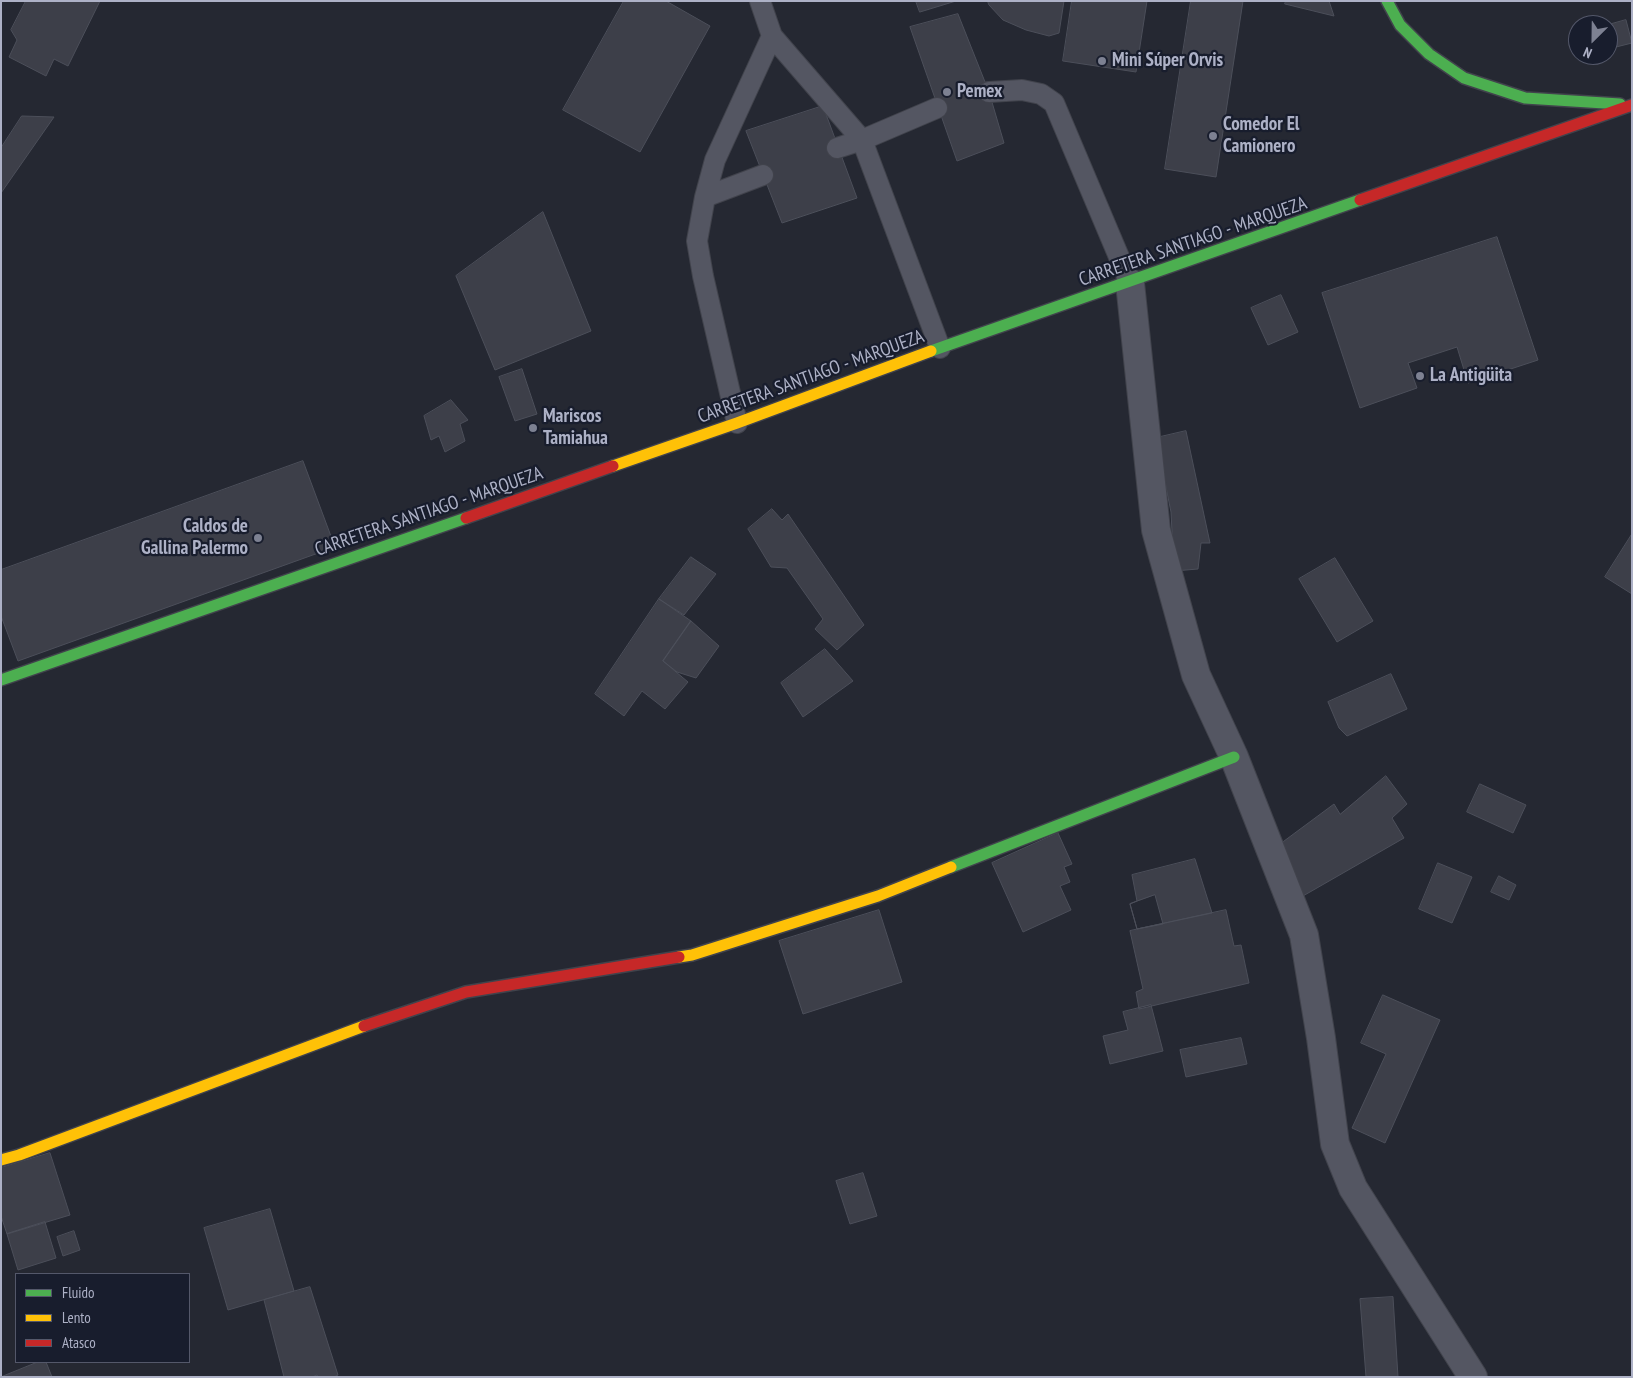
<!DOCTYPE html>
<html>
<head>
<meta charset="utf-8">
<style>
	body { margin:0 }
	#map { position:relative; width:1633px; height:1378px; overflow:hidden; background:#252832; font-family:"PT Sans Narrow",sans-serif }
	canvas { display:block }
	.frame { position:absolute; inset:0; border:2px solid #adb1c6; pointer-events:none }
	.legend { position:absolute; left:15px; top:1273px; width:175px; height:90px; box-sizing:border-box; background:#181d2d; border:1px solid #54586a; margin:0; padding:6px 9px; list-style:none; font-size:15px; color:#adb1c6 }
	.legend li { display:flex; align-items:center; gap:10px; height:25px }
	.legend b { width:25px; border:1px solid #54586a }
	.north { position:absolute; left:1568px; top:15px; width:50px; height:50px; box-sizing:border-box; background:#181d2d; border:1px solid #54586a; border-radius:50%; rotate:203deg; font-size:14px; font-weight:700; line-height:20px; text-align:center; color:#adb1c6 }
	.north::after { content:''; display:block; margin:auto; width:18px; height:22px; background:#7d8192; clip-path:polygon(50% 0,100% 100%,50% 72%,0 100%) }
</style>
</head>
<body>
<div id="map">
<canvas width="1633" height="1378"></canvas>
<div class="frame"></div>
<ul class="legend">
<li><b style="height:6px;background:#4caf50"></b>Fluido</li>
<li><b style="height:6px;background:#ffc107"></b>Lento</li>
<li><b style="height:6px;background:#c62828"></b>Atasco</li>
</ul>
<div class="north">N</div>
</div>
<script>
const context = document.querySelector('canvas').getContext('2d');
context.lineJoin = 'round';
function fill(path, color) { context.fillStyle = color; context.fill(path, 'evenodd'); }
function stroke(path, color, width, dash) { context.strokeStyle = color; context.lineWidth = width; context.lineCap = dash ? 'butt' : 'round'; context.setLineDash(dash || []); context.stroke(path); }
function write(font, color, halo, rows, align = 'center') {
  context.font = font + ' "PT Sans Narrow",sans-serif'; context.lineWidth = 4.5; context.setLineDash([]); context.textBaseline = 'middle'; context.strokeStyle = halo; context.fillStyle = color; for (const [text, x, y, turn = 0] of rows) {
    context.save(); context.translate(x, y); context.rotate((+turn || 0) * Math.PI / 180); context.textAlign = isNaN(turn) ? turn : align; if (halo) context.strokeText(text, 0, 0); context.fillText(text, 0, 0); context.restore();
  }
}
const building = new Path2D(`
	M 26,1 L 100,1 L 68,66 L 54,59 L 46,76 L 9,57 L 17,40 L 11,30 Z
	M 624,1 L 666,1 L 710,26 L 640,152 L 563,110 Z
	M 916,1 L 956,1 L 920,12 Z
	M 988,1 L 1064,1 L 1059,33 L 1049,36 L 1026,30 L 1003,20 L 989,5 Z
	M 1072,1 L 1147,1 L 1136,72 L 1063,61 Z
	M 1191,1 L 1243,1 L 1216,177 L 1165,169 Z
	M 1286,1 L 1329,1 L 1334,16 L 1285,4 Z
	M 958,14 L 989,92 L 1004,143 L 957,161 L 910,27 Z
	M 1626,20 L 1632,43 L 1608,49 L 1608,25 L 1607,25 Z
	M 823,106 L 857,198 L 782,223 L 746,131 Z
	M 22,116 L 54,117 L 1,193 L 1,148 Z
	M 543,212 L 591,331 L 495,370 L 456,276 Z
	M 1497,237 L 1538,360 L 1468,383 L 1457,347 L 1408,363 L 1417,388 L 1360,408 L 1322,293 Z
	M 1281,295 L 1298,332 L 1268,345 L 1251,308 Z
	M 522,369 L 537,414 L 515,421 L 499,377 Z
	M 451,400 L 468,420 L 460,424 L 465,441 L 445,452 L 439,436 L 431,440 L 424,416 Z
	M 1186,431 L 1210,543 L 1201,543 L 1198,569 L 1174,571 L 1171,512 L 1156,438 Z
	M 303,461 L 335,547 L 18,661 L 1,616 L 1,570 Z
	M 772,509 L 782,520 L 788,514 L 864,625 L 837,650 L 815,629 L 823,619 L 787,568 L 771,567 L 748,529 Z
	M 1632,534 L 1632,594 L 1605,577 Z
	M 691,557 L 716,574 L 684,615 L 659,599 Z
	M 1335,558 L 1373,621 L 1337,642 L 1299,579 Z
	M 659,599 L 691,621 L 663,661 L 688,682 L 665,709 L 642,691 L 624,716 L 595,694 Z
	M 691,621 L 719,646 L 696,678 L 677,672 L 663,661 Z
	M 825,649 L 853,681 L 803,717 L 781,683 Z
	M 1391,674 L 1407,709 L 1347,736 L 1339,728 L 1328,702 Z
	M 1386,776 L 1407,804 L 1392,818 L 1404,838 L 1296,900 L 1280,844 L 1334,804 L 1340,814 Z
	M 1480,784 L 1526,805 L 1513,833 L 1467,812 Z
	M 1058,833 L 1072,864 L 1064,867 L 1070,882 L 1060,886 L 1071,910 L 1023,932 L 992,863 Z
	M 1195,859 L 1212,913 L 1137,929 L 1130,904 L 1137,901 L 1132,875 Z
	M 1438,863 L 1472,877 L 1452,923 L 1419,909 Z
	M 1499,876 L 1516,885 L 1509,900 L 1491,892 Z
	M 1155,895 L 1163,924 L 1137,929 L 1130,904 Z
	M 879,910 L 902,982 L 803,1014 L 779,941 Z
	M 1226,910 L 1234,946 L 1241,945 L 1249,983 L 1139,1009 L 1136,992 L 1143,989 L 1130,931 Z
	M 1383,995 L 1440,1020 L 1385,1143 L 1352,1128 L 1386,1054 L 1361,1043 Z
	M 1151,1005 L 1163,1051 L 1110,1064 L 1103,1036 L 1128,1030 L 1123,1012 Z
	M 1241,1038 L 1247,1064 L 1186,1077 L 1180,1050 Z
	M 50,1153 L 70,1215 L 7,1234 L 1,1216 L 1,1168 Z
	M 863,1173 L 877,1216 L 850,1224 L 836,1181 Z
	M 270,1209 L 294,1291 L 228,1310 L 204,1228 Z
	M 45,1222 L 56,1258 L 18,1270 L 7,1234 Z
	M 74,1231 L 80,1250 L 63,1256 L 57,1237 Z
	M 310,1287 L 338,1375 L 334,1377 L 318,1377 L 317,1375 L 312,1377 L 284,1377 L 264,1300 Z
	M 1393,1297 L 1398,1377 L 1366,1377 L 1360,1299 Z
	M 38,1362 L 46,1362 L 52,1377 L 1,1377 Z`);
fill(building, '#3d3f49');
stroke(building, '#4c4f5a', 1);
const lane = new Path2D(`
	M 760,1 L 772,36 L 862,140 L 940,348
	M 989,92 L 1022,90 L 1041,94 L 1054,103 L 1130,283
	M 837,148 L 862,140 L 937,108
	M 705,197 L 715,160 L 772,36
	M 737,423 L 703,276 L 697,241 L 705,197 L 763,175`);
const street = new Path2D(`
	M 1130,283 L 1156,530 L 1196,675 L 1234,757 L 1304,935 L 1321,1038 L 1335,1144 L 1353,1188 L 1473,1377`);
const fast = new Path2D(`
	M 1387,1 L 1400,25 L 1429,54 L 1464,78 L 1525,98 L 1620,104
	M 931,351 L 1360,200
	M 1,680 L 466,518
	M 951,867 L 1234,757`);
const slow = new Path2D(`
	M 613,466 L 737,423 L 931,351
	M 679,957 L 692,955 L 878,896 L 951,867
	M 1,1160 L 19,1155 L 364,1026`);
const jam = new Path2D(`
	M 1360,200 L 1632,105
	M 466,518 L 613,466
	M 364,1026 L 466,992 L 679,957`);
stroke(lane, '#41434c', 22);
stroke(street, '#41434c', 30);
stroke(fast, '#41434c', 14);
stroke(slow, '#41434c', 14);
stroke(jam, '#41434c', 14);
stroke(lane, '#545662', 20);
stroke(street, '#545662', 28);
stroke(fast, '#4caf50', 11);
stroke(slow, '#ffc107', 11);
stroke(jam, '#c62828', 11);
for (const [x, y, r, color] of [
	[1102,61,5,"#7d8192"],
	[947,92,5,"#7d8192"],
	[1213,136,5,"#7d8192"],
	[1420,376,5,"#7d8192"],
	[533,428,5,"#7d8192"],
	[258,538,5,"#7d8192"]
]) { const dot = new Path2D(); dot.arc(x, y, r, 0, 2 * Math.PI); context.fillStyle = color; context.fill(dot); stroke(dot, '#181d2d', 2); }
write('bold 19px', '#adb1c6', '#181d2d', [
	["Mini Súper Orvis",1112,61],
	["Pemex",957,92],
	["Comedor El",1223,125],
	["Camionero",1223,147],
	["La Antigüita",1430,376],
	["Mariscos",543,417],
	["Tamiahua",543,439],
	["Caldos de",248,527,"right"],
	["Gallina Palermo",248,549,"right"]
], 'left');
write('19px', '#adb1c6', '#181d2d', [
	["CARRETERA SANTIAGO - MARQUEZA",1193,242,-19],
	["CARRETERA SANTIAGO - MARQUEZA",811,377,-20],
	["CARRETERA SANTIAGO - MARQUEZA",429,512,-19]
]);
</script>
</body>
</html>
